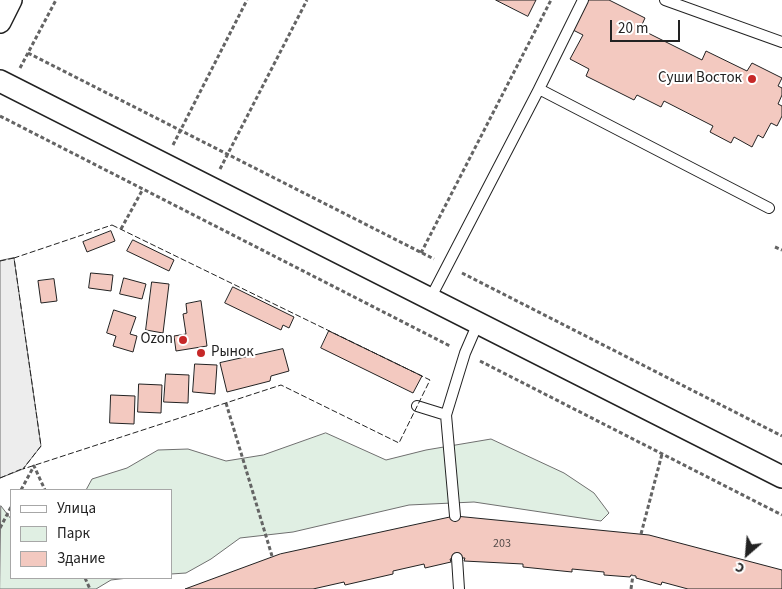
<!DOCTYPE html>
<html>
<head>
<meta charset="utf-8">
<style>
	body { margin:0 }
	#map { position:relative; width:782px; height:589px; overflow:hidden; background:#fff; font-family:"Source Sans 3",sans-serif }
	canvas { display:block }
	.legend { position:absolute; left:10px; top:489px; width:162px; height:90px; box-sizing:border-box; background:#fff; border:1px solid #a7a7a7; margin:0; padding:6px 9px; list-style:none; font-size:15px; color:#222 }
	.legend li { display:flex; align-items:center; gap:10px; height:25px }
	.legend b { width:25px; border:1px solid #a7a7a7 }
	.north { position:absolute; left:722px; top:529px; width:50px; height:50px; -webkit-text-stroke:4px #fff; paint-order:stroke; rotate:207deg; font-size:14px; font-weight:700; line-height:20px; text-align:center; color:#222 }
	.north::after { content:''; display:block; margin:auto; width:18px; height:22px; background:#222; clip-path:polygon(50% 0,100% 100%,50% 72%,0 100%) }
	.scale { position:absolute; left:610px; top:20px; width:70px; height:22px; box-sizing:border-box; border:2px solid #222; border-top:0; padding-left:6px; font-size:15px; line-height:18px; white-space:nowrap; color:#222; -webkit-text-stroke:4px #fff; paint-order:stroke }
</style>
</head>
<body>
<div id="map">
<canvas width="782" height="589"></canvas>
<ul class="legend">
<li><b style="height:6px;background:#fff"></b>Улица</li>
<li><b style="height:14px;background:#e0efe3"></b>Парк</li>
<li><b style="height:14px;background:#f3c9c0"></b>Здание</li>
</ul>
<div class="north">С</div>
<div class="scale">20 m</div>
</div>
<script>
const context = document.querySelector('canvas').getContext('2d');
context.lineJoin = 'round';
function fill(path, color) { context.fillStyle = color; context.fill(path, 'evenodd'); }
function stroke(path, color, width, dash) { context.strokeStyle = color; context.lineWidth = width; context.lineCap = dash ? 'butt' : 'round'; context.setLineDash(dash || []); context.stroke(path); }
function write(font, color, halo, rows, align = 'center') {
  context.font = font + ' "Source Sans 3",sans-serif'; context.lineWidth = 4; context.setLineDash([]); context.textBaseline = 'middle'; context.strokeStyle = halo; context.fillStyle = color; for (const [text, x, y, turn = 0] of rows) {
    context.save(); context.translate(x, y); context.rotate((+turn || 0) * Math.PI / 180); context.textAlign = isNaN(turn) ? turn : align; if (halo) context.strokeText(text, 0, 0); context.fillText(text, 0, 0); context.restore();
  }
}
const green = new Path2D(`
	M 326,433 L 386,460 L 426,450 L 491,439 L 564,473 L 594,493 L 609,513 L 601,521 L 474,502 L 409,505 L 293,532 L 240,538 L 211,559 L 186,573 L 171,574 L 171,490 L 86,490 L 92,479 L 127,468 L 158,450 L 188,449 L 226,461 L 263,455 Z
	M 1,506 L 11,519 L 11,578 L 128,578 L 111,580 L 96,589 L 0,589 Z`);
fill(green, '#e0efe3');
stroke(green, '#6f6f6f', 1);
const parking = new Path2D(`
	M 14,258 L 41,446 L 23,469 L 0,478 L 0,261 Z`);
fill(parking, '#ededed');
stroke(parking, '#6f6f6f', 1);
const building = new Path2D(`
	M 496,0 L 536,0 L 528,16 Z
	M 588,0 L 609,0 L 645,18 L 640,29 L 702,60 L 706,51 L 747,71 L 752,63 L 782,78 L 778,86 L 782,88 L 782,95 L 778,104 L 782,106 L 782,116 L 777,126 L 771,123 L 763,138 L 758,135 L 752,147 L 734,137 L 731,143 L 710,132 L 713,126 L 664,101 L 661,107 L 637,95 L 634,100 L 586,76 L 589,69 L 570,59 L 583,35 L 573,30 Z
	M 111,231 L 115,241 L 87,252 L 83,242 Z
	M 133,240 L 174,260 L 169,271 L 127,251 Z
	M 91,273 L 113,275 L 111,291 L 89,288 Z
	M 124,278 L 146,284 L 142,299 L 120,294 Z
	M 54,279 L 57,301 L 41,303 L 38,281 Z
	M 152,282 L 169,284 L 163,333 L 146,330 Z
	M 233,287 L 294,317 L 289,328 L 283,325 L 281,330 L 225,303 Z
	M 201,301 L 207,346 L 176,351 L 174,336 L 186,334 L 183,314 L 187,313 L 186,304 Z
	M 114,310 L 136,317 L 130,334 L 137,336 L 133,352 L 113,346 L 116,336 L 107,333 Z
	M 329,331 L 422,376 L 413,393 L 321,348 Z
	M 283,349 L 289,371 L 271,376 L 270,381 L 227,392 L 220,363 Z
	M 195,364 L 217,365 L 215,394 L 193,392 Z
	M 166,374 L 189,375 L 188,403 L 164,402 Z
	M 139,384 L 162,385 L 161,413 L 138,412 Z
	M 111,395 L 135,396 L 134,424 L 110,423 Z
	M 455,516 L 649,535 L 782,570 L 782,589 L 688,589 L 662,582 L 661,585 L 636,578 L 636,576 L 631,575 L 630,577 L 604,575 L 604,572 L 572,569 L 572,572 L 523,567 L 523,564 L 464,561 L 465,558 L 457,558 L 450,559 L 451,562 L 425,568 L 424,564 L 393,571 L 393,574 L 345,585 L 344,582 L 313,589 L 185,589 L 280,554 Z`);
fill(building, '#f3c9c0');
stroke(building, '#222', 1);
const service = new Path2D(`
	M 665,0 L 782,42
	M 539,89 L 583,0
	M 430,299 L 539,89 L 769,208
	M 417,406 L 446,415
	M 455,516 L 446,415 L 465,353 L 478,323
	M 457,558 L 459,589`);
const minor = new Path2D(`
	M 0,22 L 11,0
	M 0,81 L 782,477`);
stroke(service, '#222', 12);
stroke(minor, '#222', 24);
stroke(new Path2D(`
	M 28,53 L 434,259
	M 20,68 L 56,0
	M 0,116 L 450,346
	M 173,145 L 247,0
	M 220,169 L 307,0
	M 121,229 L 143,189
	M 775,247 L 782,250
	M 421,253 L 551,0
	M 462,273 L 782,436
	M 480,361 L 782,515
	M 226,403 L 272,556
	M 21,490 L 34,466 L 45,490
	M 0,528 L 11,507
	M 641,534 L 662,454
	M 85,578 L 90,589
	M 631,589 L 633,575`), '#646464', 3, [4, 2.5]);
stroke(service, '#fff', 10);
stroke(minor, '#fff', 21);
stroke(new Path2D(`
	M 112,225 L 430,380 L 399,443 L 281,385 L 23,469 L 41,446 L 14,258 Z
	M 0,261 L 14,258
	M 0,478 L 24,468`), '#222', 1, [6, 2.5]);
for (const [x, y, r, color] of [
	[752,79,5,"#c62828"],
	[183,340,5,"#c62828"],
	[201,353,5,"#c62828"]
]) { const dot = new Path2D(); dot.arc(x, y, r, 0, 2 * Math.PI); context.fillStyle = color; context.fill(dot); stroke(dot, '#fff', 2); }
write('12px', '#564c4a', null, [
	["203",502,544]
]);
write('15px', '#222', '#fff', [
	["Суши Восток",742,79],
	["Ozon",173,340],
	["Рынок",211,353,"left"]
], 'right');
</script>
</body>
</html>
